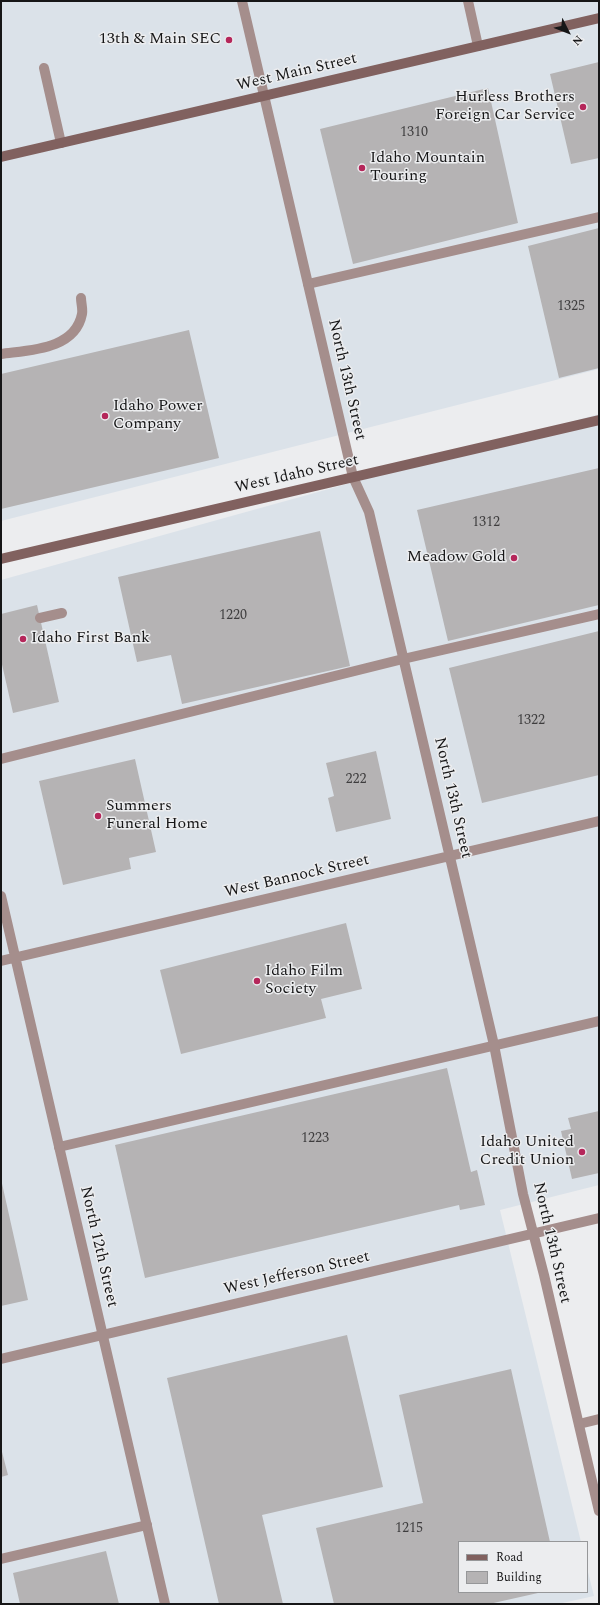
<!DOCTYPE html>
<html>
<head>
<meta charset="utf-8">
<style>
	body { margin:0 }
	#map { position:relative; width:600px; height:1605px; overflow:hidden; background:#ecedef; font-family:Spectral,serif }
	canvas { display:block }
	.frame { position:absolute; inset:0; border:2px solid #161617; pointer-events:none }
	.legend { position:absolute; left:458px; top:1541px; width:130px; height:52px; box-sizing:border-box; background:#ecedef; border:1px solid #969799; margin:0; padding:5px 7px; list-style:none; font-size:12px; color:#161617 }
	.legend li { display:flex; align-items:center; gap:8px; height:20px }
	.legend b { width:20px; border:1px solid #969799 }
	.north { position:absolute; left:548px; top:12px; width:40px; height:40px; -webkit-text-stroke:3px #ecedef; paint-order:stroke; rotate:132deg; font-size:11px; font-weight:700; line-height:16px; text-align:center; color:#161617 }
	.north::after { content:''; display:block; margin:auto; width:14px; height:18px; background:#161617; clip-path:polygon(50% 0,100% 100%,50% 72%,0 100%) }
</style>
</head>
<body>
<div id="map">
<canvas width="600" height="1605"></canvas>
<div class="frame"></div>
<ul class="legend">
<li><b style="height:5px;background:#81615f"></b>Road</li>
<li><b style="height:11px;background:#b5b3b4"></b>Building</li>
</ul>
<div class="north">N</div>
</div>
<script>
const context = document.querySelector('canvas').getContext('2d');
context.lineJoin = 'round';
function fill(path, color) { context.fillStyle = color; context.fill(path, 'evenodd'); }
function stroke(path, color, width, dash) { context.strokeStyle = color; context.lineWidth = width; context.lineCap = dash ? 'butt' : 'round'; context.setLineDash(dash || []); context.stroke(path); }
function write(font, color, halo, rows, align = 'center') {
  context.font = font + ' Spectral,serif'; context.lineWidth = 3; context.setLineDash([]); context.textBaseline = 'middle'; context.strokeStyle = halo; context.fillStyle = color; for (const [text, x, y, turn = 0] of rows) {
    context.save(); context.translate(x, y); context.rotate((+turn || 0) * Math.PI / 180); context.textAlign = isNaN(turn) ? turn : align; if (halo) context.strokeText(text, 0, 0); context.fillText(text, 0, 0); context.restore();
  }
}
fill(new Path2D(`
	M 1,1 L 599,1 L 599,369 L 1,521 Z
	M 599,414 L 599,1185 L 500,1210 L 581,1542 L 459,1542 L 459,1592 L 587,1592 L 587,1568 L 594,1596 L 558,1604 L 1,1604 L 1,580 Z`), '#dbe2e9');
fill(new Path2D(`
	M 599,62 L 599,158 L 571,164 L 550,74 Z
	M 488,88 L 518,223 L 353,264 L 320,129 Z
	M 599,228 L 599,368 L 559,378 L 528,246 Z
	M 189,330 L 219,458 L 1,509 L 1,374 Z
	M 599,468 L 599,605 L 448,641 L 417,510 Z
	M 320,531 L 350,666 L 182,704 L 171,655 L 137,662 L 118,577 Z
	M 37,605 L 59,702 L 13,713 L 1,660 L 1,614 Z
	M 599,631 L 599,775 L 482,803 L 449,668 Z
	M 376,751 L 391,819 L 336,832 L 328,798 L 334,796 L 326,763 Z
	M 135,759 L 156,852 L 129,858 L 131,869 L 63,885 L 39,781 Z
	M 346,923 L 362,989 L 321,999 L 326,1018 L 181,1054 L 160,970 Z
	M 447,1068 L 471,1172 L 477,1170 L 485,1205 L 460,1210 L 459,1205 L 145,1278 L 115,1145 Z
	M 599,1111 L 599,1173 L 572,1179 L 561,1131 L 571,1129 L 568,1118 Z
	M 1,1179 L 28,1300 L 1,1306 Z
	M 347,1335 L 383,1487 L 262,1515 L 283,1604 L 219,1604 L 167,1378 Z
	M 511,1369 L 550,1542 L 459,1542 L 459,1592 L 538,1593 L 489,1604 L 334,1604 L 316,1528 L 423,1503 L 399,1395 Z
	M 1,1448 L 8,1475 L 1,1477 Z
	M 106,1551 L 119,1604 L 20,1604 L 13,1573 Z`), '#b5b3b4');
stroke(new Path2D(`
	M 468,1 L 478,46
	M 44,68 L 61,143
	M 308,284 L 599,217
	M 1,354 C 29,350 75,350 82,314 C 83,309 81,303 81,298
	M 40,618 L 62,613
	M 1,759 L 403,659 L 599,614
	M 59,1147 L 599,1021
	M 579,1424 L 599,1419
	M 1,1559 L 147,1525`), '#a58e8c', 10);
stroke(new Path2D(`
	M 242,1 L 353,477 L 369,512 L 494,1045 L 523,1194 L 544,1275 L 599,1511
	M 1,896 L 165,1604
	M 1,961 L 599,821
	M 1,1359 L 599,1218`), '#a58e8c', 10);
stroke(new Path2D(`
	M 1,157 L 599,18
	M 1,559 L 599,420`), '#81615f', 10);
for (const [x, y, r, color] of [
	[229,40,4,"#b5265a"],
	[583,107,4,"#b5265a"],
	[362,168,4,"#b5265a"],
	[105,416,4,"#b5265a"],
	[514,558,4,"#b5265a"],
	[23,639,4,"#b5265a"],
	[98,816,4,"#b5265a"],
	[257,981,4,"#b5265a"],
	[582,1152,4,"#b5265a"]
]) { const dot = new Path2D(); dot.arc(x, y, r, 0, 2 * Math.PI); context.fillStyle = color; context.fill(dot); stroke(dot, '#ecedef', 1.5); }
write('14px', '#3e3d3e', null, [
	["1310",414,133],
	["1325",571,307],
	["1312",486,523],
	["1220",233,616],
	["1322",531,721],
	["222",356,780],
	["1223",315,1139],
	["1215",409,1529]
]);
write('16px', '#161617', '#ecedef', [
	["13th & Main SEC",221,40,"right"],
	["Hurless Brothers",575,98,"right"],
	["Foreign Car Service",575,116,"right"],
	["Idaho Mountain",370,159],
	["Touring",370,177],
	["Idaho Power",113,407],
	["Company",113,425],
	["Meadow Gold",506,558,"right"],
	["Idaho First Bank",31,639],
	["Summers",106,807],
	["Funeral Home",106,825],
	["Idaho Film",265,972],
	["Society",265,990],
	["Idaho United",574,1143,"right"],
	["Credit Union",574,1161,"right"]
], 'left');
write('16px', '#161617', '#ecedef', [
	["West Main Street",297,73,-13],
	["North 13th Street",346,380,77],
	["West Idaho Street",297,475,-13],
	["North 13th Street",452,798,77],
	["West Bannock Street",297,877,-13],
	["North 13th Street",551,1243,77],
	["North 12th Street",98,1247,77],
	["West Jefferson Street",297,1274,-13]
]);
</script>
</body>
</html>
